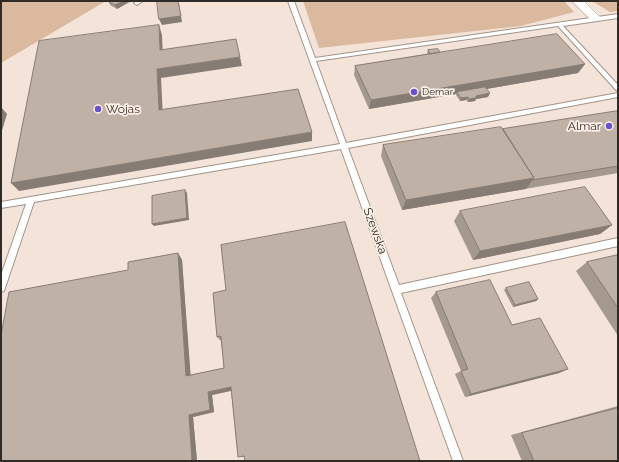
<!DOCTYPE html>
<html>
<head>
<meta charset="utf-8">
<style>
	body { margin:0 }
	#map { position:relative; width:619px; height:462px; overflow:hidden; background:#f3e3d8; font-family:Raleway,sans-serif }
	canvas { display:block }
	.frame { position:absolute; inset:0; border:2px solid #312b27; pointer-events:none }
</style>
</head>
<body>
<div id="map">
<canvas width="619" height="462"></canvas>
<div class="frame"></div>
</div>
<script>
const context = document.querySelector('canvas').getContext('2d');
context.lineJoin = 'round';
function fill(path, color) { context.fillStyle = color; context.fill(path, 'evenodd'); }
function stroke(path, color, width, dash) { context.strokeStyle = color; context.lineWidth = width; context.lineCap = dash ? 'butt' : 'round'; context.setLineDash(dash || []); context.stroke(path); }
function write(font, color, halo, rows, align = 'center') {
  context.font = font + ' Raleway,sans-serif'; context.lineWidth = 3.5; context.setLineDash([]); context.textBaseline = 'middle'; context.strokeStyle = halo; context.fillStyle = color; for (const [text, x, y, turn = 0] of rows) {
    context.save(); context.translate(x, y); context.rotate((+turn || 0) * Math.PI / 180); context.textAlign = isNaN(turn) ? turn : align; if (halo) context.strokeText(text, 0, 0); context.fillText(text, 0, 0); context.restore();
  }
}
fill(new Path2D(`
	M 1,1 L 106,1 L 1,63 Z
	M 303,1 L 564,1 L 574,12 L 521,26 L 319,48 Z
	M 592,1 L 618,1 L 618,11 L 610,12 Z`), '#dab99e');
const lane = new Path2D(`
	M 137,1 L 143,1 L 137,5 L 134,3 Z
	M 288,1 L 294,1 L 315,58 L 618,14 L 618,18 L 563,26 L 618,85 L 618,91 L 616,90 L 558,26 L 316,61 L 346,143 L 618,93 L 618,97 L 348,148 L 399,285 L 618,238 L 618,246 L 401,293 L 463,461 L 453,461 L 341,149 L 34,202 L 5,288 L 4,291 L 1,292 L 1,275 L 26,204 L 1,208 L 1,202 L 340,144 Z`);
const street = new Path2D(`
	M 572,1 L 584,1 L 601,18 L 599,20 L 591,20 Z`);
stroke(lane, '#a29489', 2);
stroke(street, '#a29489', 1);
fill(lane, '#fff');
fill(street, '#fff');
fill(new Path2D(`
	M 131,1 L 117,9 L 110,5 L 109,2 Z
	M 428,50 L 440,52 L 585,64 L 578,73 L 486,89 L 488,97 L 476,99 L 475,101 L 468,102 L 466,100 L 460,101 L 456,95 L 456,94 L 369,109 L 354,75 L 355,66 L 427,54 Z
	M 618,111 L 618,173 L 402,210 L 381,156 L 383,145 L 503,129 Z
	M 460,211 L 612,225 L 600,234 L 473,260 L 454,221 Z
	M 345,222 L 245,457 L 238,457 L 231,391 L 212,395 L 214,412 L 193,417 L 197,461 L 1,461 L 128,270 L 178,253 L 182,260 L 190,375 L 224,368 L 221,341 L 217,337 L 226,290 Z
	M 618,255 L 618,336 L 576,271 L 587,262 Z
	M 506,288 L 538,299 L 536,301 L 513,307 L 504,290 Z
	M 436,292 L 512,325 L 568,369 L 559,373 L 465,397 L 455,374 L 461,371 L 431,298 Z
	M 618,406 L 618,461 L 522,461 L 511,435 Z`), '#a5988f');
fill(new Path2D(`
	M 124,1 L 131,1 L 117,9 L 115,5 Z
	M 178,1 L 179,4 L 182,22 L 162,25 L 159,19 Z
	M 159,25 L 162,35 L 163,59 L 160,50 Z
	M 240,57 L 242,66 L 161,78 L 163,119 L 159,110 L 157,69 Z
	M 585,64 L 578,73 L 458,94 L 457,92 L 456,94 L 369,109 L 371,100 Z
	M 490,93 L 488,97 L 476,99 L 475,101 L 468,102 L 469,99 L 476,96 Z
	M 468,97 L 466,100 L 460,101 L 461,98 Z
	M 1,107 L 7,114 L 1,134 Z
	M 312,132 L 312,141 L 19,191 L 11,183 Z
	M 534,178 L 526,189 L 402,210 L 406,200 Z
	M 185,190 L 187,193 L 189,220 L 154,226 L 152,224 Z
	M 612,225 L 600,234 L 473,260 L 480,251 Z
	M 178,253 L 182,260 L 191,380 L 186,376 Z
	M 538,299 L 536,301 L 513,307 L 515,305 Z
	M 568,369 L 559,373 L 465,397 L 471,394 Z
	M 231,387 L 234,390 L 212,395 L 214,412 L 193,417 L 197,461 L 192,461 L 189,415 L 208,392 Z`), '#867c74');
const building = new Path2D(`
	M 110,1 L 124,1 L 115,5 L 109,2 Z
	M 157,1 L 178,1 L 181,16 L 159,19 Z
	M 159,25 L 160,50 L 236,39 L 240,57 L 157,69 L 159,110 L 298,89 L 312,132 L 11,183 L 39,41 Z
	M 557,34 L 585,64 L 371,100 L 355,66 Z
	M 438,49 L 440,52 L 430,54 L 428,50 Z
	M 485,87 L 490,93 L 476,96 L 476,98 L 469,99 L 468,97 L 461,98 L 457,92 Z
	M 618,111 L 618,166 L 532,180 L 534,178 L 503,129 Z
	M 501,127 L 534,178 L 406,200 L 383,145 Z
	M 585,187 L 612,225 L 480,251 L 460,211 Z
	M 185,190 L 187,218 L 152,224 L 152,196 Z
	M 345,222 L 420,461 L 245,461 L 244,456 L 238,457 L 231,387 L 208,392 L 210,410 L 189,415 L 192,461 L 1,461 L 1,335 L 9,292 L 128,270 L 128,262 L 178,253 L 186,376 L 224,368 L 221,336 L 217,337 L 213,293 L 226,290 L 221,245 Z
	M 618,255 L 618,308 L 587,262 Z
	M 490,280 L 512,325 L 540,318 L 568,369 L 471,394 L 461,371 L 468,369 L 436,292 Z
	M 529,282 L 538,299 L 515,305 L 506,288 Z
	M 618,408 L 618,461 L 534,461 L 522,433 Z`);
fill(building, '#c0b1a6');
stroke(building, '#867c74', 1);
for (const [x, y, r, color] of [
	[414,92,4,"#6754cd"],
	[98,109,4,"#6754cd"],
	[609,126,4,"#6754cd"]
]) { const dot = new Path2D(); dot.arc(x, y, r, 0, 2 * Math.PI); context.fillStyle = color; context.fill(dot); stroke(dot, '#fef1e8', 1.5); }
write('10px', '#312b27', '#fef1e8', [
	["Demar",422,92]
], 'left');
write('12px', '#312b27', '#fef1e8', [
	["Wojas",106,109],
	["Almar",601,126,"right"]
], 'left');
write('12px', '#312b27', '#fef1e8', [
	["Szewska",375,231,70]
]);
</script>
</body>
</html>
